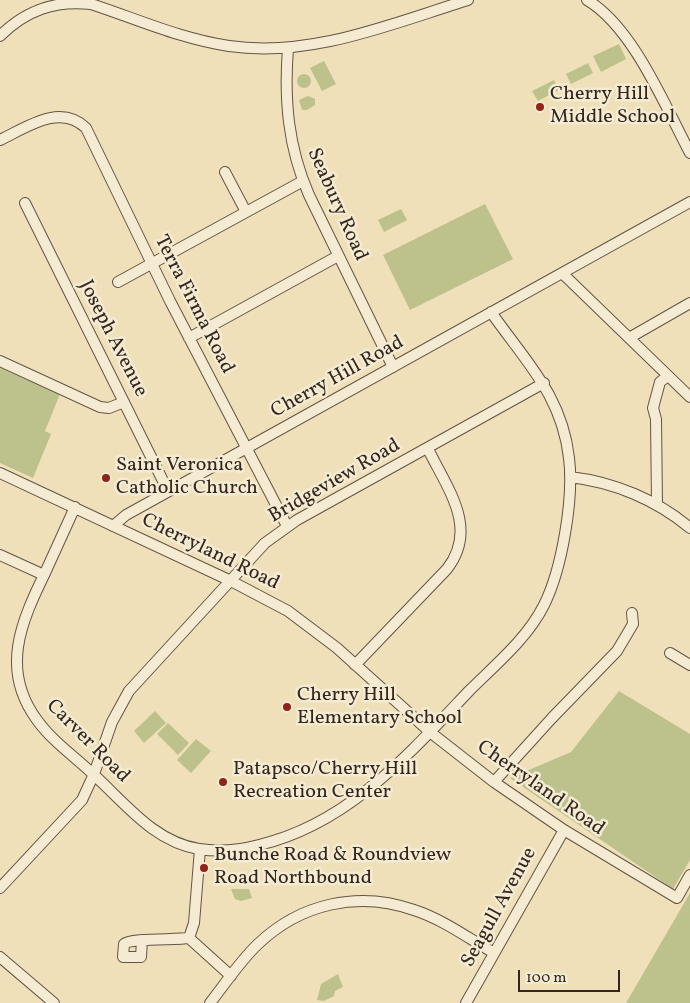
<!DOCTYPE html>
<html>
<head>
<meta charset="utf-8">
<style>
	body { margin:0 }
	#map { position:relative; width:690px; height:1003px; overflow:hidden; background:#f0e0b9; font-family:Vollkorn,serif }
	canvas { display:block }
	.scale { position:absolute; left:518px; top:970px; width:102px; height:22px; box-sizing:border-box; border:2px solid #32261f; border-top:0; padding-left:6px; font-size:15px; line-height:18px; white-space:nowrap; color:#32261f; -webkit-text-stroke:4px #f5ebd2; paint-order:stroke }
</style>
</head>
<body>
<div id="map">
<canvas width="690" height="1003"></canvas>
<div class="scale">100 m</div>
</div>
<script>
const context = document.querySelector('canvas').getContext('2d');
context.lineJoin = 'round';
function fill(path, color) { context.fillStyle = color; context.fill(path, 'evenodd'); }
function stroke(path, color, width, dash) { context.strokeStyle = color; context.lineWidth = width; context.lineCap = dash ? 'butt' : 'round'; context.setLineDash(dash || []); context.stroke(path); }
function write(font, color, halo, rows, align = 'center') {
  context.font = font + ' Vollkorn,serif'; context.lineWidth = 5; context.setLineDash([]); context.textBaseline = 'middle'; context.strokeStyle = halo; context.fillStyle = color; for (const [text, x, y, turn = 0] of rows) {
    context.save(); context.translate(x, y); context.rotate((+turn || 0) * Math.PI / 180); context.textAlign = isNaN(turn) ? turn : align; if (halo) context.strokeText(text, 0, 0); context.fillText(text, 0, 0); context.restore();
  }
}
fill(new Path2D(`
	M 619,44 L 626,59 L 601,72 L 593,56 Z
	M 324,61 L 336,84 L 322,91 L 310,68 Z
	M 588,63 L 593,73 L 571,84 L 566,74 Z
	M297 81a7 7 0 1 1 14 0a7 7 0 1 1-14 0Z
	M 554,80 L 559,90 L 538,101 L 532,91 Z
	M 308,96 L 315,99 L 315,105 L 307,110 L 302,110 L 299,100 Z
	M 485,204 L 513,259 L 410,310 L 383,255 Z
	M 401,209 L 407,220 L 384,232 L 378,220 Z
	M 0,366 L 60,394 L 45,431 L 51,434 L 33,478 L 0,463 Z
	M 619,691 L 690,734 L 690,860 L 673,889 L 510,778 L 571,752 Z
	M 155,711 L 166,723 L 144,743 L 134,731 Z
	M 168,723 L 189,743 L 178,755 L 157,734 Z
	M 196,739 L 211,751 L 191,773 L 177,760 Z
	M 231,889 L 249,889 L 252,898 L 241,901 L 235,899 Z
	M 690,893 L 690,1003 L 626,1003 Z
	M 338,974 L 343,987 L 335,991 L 334,996 L 324,1001 L 317,1000 L 321,984 Z`), '#bdc18c');
const minor = new Path2D(`
	M 587,0 C 633,27 665,106 690,153
	M 0,36 C 26,10 55,0 91,4 C 137,19 181,39 229,46 C 311,58 390,24 468,0
	M 288,48 C 284,100 288,147 309,195 L 393,367
	M 0,140 C 27,127 60,103 86,128 L 170,301 L 287,526
	M 225,172 L 246,212
	M 25,203 L 168,491
	M 562,273 L 690,397
	M 118,282 L 303,181
	M 189,338 L 338,256
	M 629,338 L 690,303
	M 0,361 L 100,407 L 109,408 L 124,402
	M 0,473 L 231,581 L 288,611 L 337,648 L 430,732 L 494,782 L 564,830 L 677,898 L 690,875
	M 570,477 C 614,482 657,500 690,528
	M 657,504 L 656,419 L 653,408 L 660,382 L 668,376
	M 75,507 C 65,529 55,551 45,573 C 21,622 0,670 37,720 C 52,741 74,756 93,774 C 125,803 154,842 199,849 C 218,852 240,850 259,845 C 348,824 408,755 469,691 C 495,665 527,639 544,605 C 562,569 574,498 569,458 C 562,395 525,361 491,312
	M 113,526 L 126,515 L 690,202
	M 0,555 L 44,575
	M 670,653 L 690,665
	M 355,665 L 447,569 C 479,528 447,488 428,449
	M 494,782 L 552,718 L 617,651 L 633,624 L 632,613
	M 0,888 L 82,800 L 94,774 L 112,722 L 129,691 L 265,543 L 297,520 L 544,383
	M 189,938 L 194,923 L 200,849
	M 189,938 L 231,976
	M 142,940 L 141,957 L 123,957 L 124,944 C 130,938 176,940 189,938
	M 0,957 L 54,1003
	M 210,1003 C 225,984 240,961 258,944 C 300,904 358,890 414,910 C 442,919 468,938 494,953
	M 466,1003 L 564,830`);
stroke(minor, '#625446', 12);
stroke(minor, '#f5ebd2', 10);
for (const [x, y, r, color] of [
	[540,107,5,"#8f2418"],
	[106,478,5,"#8f2418"],
	[287,707,5,"#8f2418"],
	[223,782,5,"#8f2418"],
	[204,868,5,"#8f2418"]
]) { const dot = new Path2D(); dot.arc(x, y, r, 0, 2 * Math.PI); context.fillStyle = color; context.fill(dot); stroke(dot, '#f5ebd2', 2); }
write('20px', '#32261f', '#f5ebd2', [
	["Cherry Hill",550,95],
	["Middle School",550,118],
	["Saint Veronica",116,466],
	["Catholic Church",116,489],
	["Cherry Hill",297,696],
	["Elementary School",297,719],
	["Patapsco/Cherry Hill",233,770],
	["Recreation Center",233,793],
	["Bunche Road & Roundview",214,856],
	["Road Northbound",214,879]
], 'left');
write('20px', '#32261f', '#f5ebd2', [
	["Seabury Road",336,205,66],
	["Terra Firma Road",193,305,63],
	["Joseph Avenue",112,339,63],
	["Cherry Hill Road",338,378,-29],
	["Bridgeview Road",335,482,-30],
	["Cherryland Road",210,553,26],
	["Carver Road",87,742,45],
	["Cherryland Road",540,789,35],
	["Seagull Avenue",500,908,-61]
]);
</script>
</body>
</html>
